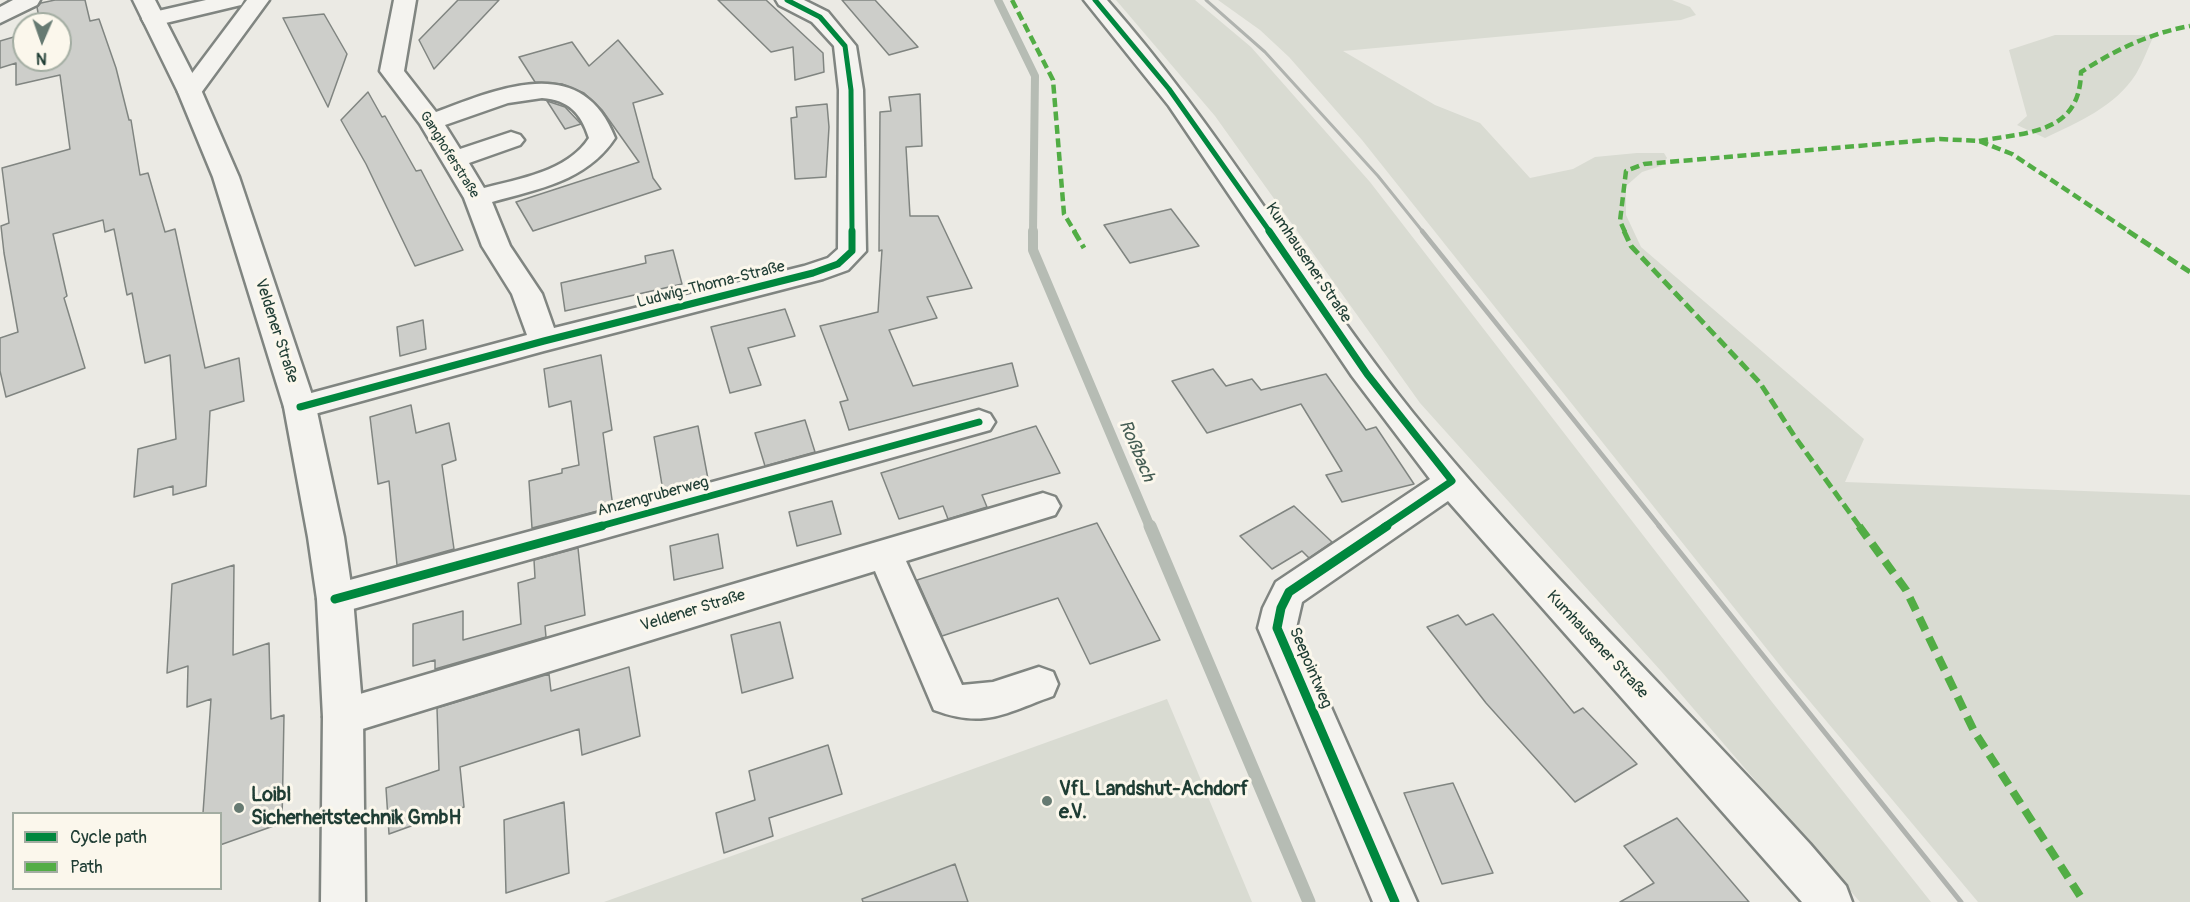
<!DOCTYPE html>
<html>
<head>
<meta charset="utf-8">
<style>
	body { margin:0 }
	#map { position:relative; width:2190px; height:902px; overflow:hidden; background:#ebeae4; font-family:Pangolin,sans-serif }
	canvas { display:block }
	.legend { position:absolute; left:12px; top:812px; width:210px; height:78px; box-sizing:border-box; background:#fbf7ec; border:2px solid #a3ada2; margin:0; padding:8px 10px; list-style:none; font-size:18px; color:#1f3d34 }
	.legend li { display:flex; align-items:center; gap:12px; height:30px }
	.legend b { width:30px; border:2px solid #a3ada2 }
	.north { position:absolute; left:12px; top:12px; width:60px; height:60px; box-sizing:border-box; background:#fbf7ec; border:2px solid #a3ada2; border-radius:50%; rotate:182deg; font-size:16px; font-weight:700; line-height:24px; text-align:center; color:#1f3d34 }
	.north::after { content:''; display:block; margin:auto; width:21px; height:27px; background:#667a72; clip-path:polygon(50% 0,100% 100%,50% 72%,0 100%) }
</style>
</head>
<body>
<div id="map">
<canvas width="2190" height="902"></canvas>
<ul class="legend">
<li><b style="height:8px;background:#00873e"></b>Cycle path</li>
<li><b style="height:8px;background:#52ad45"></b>Path</li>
</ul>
<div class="north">N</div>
</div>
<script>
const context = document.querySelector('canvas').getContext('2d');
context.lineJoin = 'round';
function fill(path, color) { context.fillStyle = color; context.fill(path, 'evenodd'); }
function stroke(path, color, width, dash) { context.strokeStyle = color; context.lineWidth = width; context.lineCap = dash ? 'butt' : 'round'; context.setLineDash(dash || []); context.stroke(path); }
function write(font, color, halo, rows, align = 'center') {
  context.font = font + ' Pangolin,sans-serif'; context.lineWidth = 6; context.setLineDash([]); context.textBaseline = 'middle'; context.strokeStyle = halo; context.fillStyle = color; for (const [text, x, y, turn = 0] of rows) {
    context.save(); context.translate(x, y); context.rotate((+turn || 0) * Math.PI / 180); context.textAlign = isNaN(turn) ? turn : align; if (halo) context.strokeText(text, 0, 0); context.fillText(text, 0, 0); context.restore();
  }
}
fill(new Path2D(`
	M 1116,0 L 1195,0 L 1251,47 L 1370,182 L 1772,702 L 1931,902 L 1860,902 L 1661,671 L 1420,403 L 1215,116 Z
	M 1218,0 L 1672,0 L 1690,7 L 1696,15 L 1681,20 L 1343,51 L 1435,105 L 1480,123 L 1530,178 L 1573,169 L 1595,157 L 1637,153 L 1664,153 L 1667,158 L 1661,166 L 1642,172 L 1626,186 L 1626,215 L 1641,247 L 1864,439 L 1845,482 L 2190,495 L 2190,902 L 1978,902 L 1786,673 L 1362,140 L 1289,57 L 1260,30 Z
	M 2055,35 L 2154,35 C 2148,48 2143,62 2136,74 C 2115,107 2078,122 2045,138 L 2017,125 L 2027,116 L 2009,50 Z
	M 1167,699 L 1252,902 L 604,902 Z`), '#d9dbd2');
stroke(new Path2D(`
	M 998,0 L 1035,76 L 1033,232`), '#b6bcb4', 8);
stroke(new Path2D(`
	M 1033,231 L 1033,250 L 1150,527`), '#b6bcb4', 10);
stroke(new Path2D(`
	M 1150,526 L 1309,902`), '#b6bcb4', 13);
const building = new Path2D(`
	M 55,0 L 85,0 L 90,21 L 99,19 L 116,68 L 129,120 L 131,120 L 140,175 L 148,173 L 165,232 L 175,229 L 205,368 L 239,358 L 244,401 L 210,411 L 206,486 L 173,495 L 173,486 L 134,497 L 138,449 L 176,439 L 170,355 L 145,363 L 132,293 L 127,295 L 114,229 L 105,232 L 103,220 L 53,234 L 67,296 L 64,298 L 85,368 L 6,397 L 0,371 L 0,338 L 18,332 L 4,253 L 1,226 L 9,223 L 2,168 L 70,149 L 60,75 L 16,85 L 16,63 L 0,68 L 0,41 L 24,34 L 24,60 L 60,60 L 60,24 L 40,24 L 37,7 L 41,3 Z
	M 458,0 L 499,0 L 434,69 L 419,40 Z
	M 718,0 L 766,0 L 823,53 L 824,72 L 795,80 L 793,47 L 771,52 Z
	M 842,0 L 875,0 L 918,47 L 889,55 Z
	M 324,14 L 347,54 L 328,107 L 283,18 Z
	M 618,40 L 663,94 L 633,103 L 653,178 L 661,189 L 533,231 L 516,202 L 639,162 L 602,110 L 584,93 L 562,84 L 535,82 L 519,57 L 572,42 L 589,66 Z
	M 368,92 L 382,117 L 385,116 L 416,171 L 421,170 L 463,250 L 415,266 L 366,164 L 341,120 Z
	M 920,94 L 922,146 L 906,147 L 910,216 L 938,216 L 972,288 L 927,297 L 937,318 L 889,330 L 913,386 L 1012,363 L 1018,386 L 849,430 L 840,402 L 848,400 L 820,326 L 878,312 L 882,250 L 879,251 L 880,112 L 891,111 L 889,97 Z
	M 547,101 L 565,107 L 581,124 L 565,129 Z
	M 827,104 L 829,127 L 826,177 L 795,179 L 791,118 L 797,117 L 796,107 Z
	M 1171,209 L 1199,246 L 1130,263 L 1104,225 Z
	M 673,250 L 682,284 L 565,311 L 561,283 L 646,263 L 645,256 Z
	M 785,309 L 795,336 L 748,348 L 761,385 L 730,393 L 711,327 Z
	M 423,320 L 426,349 L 400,356 L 397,327 Z
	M 601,355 L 612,430 L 603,433 L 613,507 L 532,528 L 529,481 L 562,473 L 562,469 L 579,465 L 571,401 L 549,407 L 544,369 Z
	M 1213,369 L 1226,386 L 1252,379 L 1261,390 L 1326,374 L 1366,430 L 1376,427 L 1414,484 L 1342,502 L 1326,475 L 1342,471 L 1301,404 L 1207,433 L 1172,381 Z
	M 411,405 L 416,433 L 449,423 L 456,460 L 442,465 L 454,549 L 397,565 L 389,481 L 378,484 L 370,417 Z
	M 805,420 L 815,452 L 765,466 L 755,433 Z
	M 698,426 L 708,479 L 663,491 L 654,437 Z
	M 1036,426 L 1060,473 L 982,495 L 987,507 L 948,519 L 943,506 L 899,519 L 881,473 Z
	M 832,501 L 841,534 L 797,546 L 789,512 Z
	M 1294,506 L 1332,542 L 1309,558 L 1302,551 L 1272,569 L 1240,536 Z
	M 1097,523 L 1160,640 L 1090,664 L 1058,598 L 942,636 L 917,580 Z
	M 718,534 L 723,568 L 674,580 L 670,546 Z
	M 578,548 L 585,615 L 545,626 L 546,637 L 435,669 L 435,660 L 413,666 L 413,624 L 463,611 L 463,640 L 521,624 L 518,583 L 535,578 L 534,560 Z
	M 234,565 L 233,655 L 269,643 L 271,719 L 284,715 L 282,823 L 220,845 L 220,813 L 203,813 L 211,699 L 187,707 L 188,666 L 167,673 L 172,584 Z
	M 1493,614 L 1574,713 L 1583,708 L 1637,764 L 1575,802 L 1486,703 L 1427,627 L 1458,615 L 1466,625 Z
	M 780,622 L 793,678 L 742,693 L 731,635 Z
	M 629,667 L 640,736 L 582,755 L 579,729 L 460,767 L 464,807 L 389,834 L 386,788 L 439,770 L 437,708 L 549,674 L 551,691 Z
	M 828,745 L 842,794 L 769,818 L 773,836 L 724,853 L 716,813 L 755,800 L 749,771 Z
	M 1453,783 L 1493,873 L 1442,884 L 1404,793 Z
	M 564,802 L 569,873 L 506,893 L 504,820 Z
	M 1677,818 L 1749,902 L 1620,902 L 1654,883 L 1624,846 Z
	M 955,864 L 968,902 L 863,902 L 862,899 Z`);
fill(building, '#cdceca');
stroke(building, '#808581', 1.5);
const minor = new Path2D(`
	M 13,0 L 40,0 L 37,5 L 0,23 L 0,7 Z
	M 206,0 L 244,0 L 241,5 L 153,26 L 145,24 L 142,19 L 145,14 Z
	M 247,0 L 269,0 L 198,97 L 182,97 L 178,92 Z
	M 394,0 L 416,0 L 404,71 L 436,112 C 500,88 582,52 615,138 C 587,181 538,189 492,202 L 510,246 L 542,294 L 554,328 L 804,266 L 828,258 L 838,249 L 839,90 L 834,46 L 812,22 L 779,5 L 776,0 L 804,0 L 828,12 L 856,46 L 863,90 L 866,251 L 848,270 L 823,279 L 544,351 L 300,418 L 289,415 L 284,407 L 289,399 L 527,335 L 512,294 L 482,246 L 464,198 L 420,124 L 380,71 ZM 542,98 C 569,100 581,113 589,138 C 568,171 519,179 484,188 L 469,163 L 520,145 L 524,140 L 520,135 L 511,132 L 460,149 L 445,125 L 508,103 Z
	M 1084,0 L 1107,0 C 1221,129 1306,279 1413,413 C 1536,565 1679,699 1810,844 L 1846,886 L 1852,902 L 1802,902 L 1448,501 L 1302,602 L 1296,628 L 1417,902 L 1373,902 L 1258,628 L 1263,608 L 1276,582 L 1430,479 L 1352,376 L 1169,106 Z
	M 979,410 L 990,414 L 995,422 L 990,430 L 335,614 L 322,610 L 317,599 L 322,588 L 335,584 Z
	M 1043,493 L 1055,497 L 1060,506 L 1055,515 L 906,561 L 962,685 L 993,682 L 1039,667 L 1053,672 L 1058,684 L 1053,696 C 1005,713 985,729 934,710 L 875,571 L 343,735 L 329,729 L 323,717 L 329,705 L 343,699 Z`);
const major = new Path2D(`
	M 133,0 L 155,0 L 202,92 L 239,177 L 316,407 L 344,537 L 353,599 L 363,717 L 365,902 L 321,902 L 323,717 L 317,599 L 308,537 L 284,407 L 213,177 L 178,92 Z`);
stroke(minor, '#808581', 5);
stroke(major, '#808581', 5);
fill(minor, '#f4f3ef');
fill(major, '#f4f3ef');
stroke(new Path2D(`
	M 1206,0 L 1265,52 L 1378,176 L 1423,232`), '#b0b3af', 3);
stroke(new Path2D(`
	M 1422,231 L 1660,527`), '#b0b3af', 4.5);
stroke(new Path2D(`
	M 1659,526 L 1961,902`), '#b0b3af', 5);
stroke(new Path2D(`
	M 1012,0 L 1053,80 L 1064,214 L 1075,232
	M 1979,141 C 2028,132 2080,134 2081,72 C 2115,50 2150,33 2190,26
	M 1625,232 L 1620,221 L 1626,171 L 1644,164 L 1940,139 L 1979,141 L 2012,154 L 2130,232`), '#52ad45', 4.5, [9, 4.5]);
stroke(new Path2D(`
	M 1074,231 L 1084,248
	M 1624,231 L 1631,246 L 1760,383 L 1795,437 L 1860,527
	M 2128,231 L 2190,272`), '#52ad45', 5, [11, 5]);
stroke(new Path2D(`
	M 1859,526 L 1906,590 L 1974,731 L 2084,902`), '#52ad45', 8, [14, 8]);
stroke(new Path2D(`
	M 787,0 L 820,17 L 845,46 L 851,90 L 852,232
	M 1095,0 L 1169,89 L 1270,232`), '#00873e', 5);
stroke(new Path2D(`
	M 1269,231 L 1367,374 L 1452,481 L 1384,527
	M 300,407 L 544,341 L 813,273 L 838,264 L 852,251 L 852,231
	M 597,527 L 979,422`), '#00873e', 7);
stroke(new Path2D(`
	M 1387,526 L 1289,592 L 1281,608 L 1277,628 L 1395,902
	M 335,599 L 602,526`), '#00873e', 9);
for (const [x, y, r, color] of [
	[1047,801,6,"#667a72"],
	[239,808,6,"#667a72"]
]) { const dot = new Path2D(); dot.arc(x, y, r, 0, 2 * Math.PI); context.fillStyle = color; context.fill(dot); stroke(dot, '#fbf7ec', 2); }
write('14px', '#1f3d34', '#fbf7ec', [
	["Ganghoferstraße",449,155,58]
]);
write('16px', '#1f3d34', '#fbf7ec', [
	["Kumhausener Straße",1308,263,56],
	["Ludwig-Thoma-Straße",711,285,-14],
	["Veldener Straße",276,331,72],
	["Anzengruberweg",653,497,-15],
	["Veldener Straße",693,611,-17],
	["Kumhausener Straße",1597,645,47],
	["Seepointweg",1310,668,67]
]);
write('italic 18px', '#455d54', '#fbf7ec', [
	["Roßbach",1136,451,67]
]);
write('bold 20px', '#1f3d34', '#fbf7ec', [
	["VfL Landshut-Achdorf",1059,790],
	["e.V.",1059,813],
	["Loibl",251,796],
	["Sicherheitstechnik GmbH",251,819]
], 'left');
</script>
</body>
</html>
